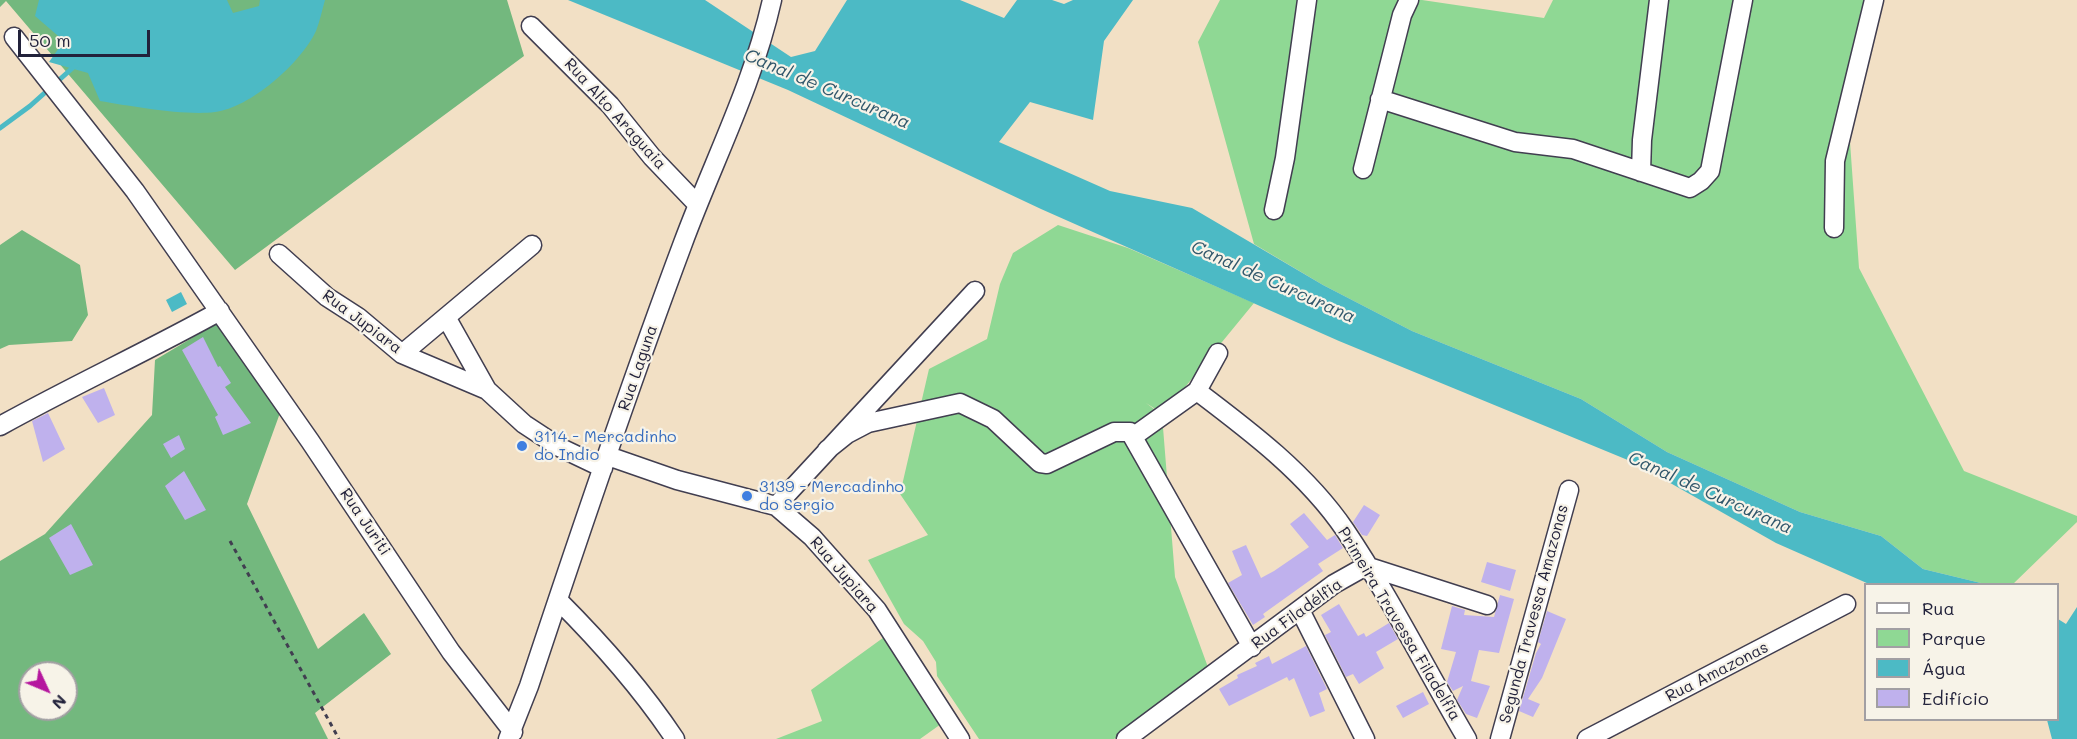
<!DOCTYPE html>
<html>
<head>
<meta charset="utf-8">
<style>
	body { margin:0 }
	#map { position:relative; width:2077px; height:739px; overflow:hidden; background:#f2e0c5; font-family:Mali,sans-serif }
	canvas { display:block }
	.legend { position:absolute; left:1864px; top:583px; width:195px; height:138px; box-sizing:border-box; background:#f7f3e8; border:2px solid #a29fa3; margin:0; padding:8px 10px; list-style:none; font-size:18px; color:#22223b }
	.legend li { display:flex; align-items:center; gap:12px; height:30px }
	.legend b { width:30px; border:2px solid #a29fa3 }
	.north { position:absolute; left:18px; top:661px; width:60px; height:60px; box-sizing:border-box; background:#f7f3e8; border:2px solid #a29fa3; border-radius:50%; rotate:134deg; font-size:16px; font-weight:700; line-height:24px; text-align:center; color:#22223b }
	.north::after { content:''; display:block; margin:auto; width:21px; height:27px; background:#b5179e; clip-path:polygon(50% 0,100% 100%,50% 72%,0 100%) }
	.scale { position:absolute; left:18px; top:30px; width:132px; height:27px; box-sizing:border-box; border:3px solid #22223b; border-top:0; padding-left:8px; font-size:18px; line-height:21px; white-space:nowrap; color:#22223b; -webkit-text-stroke:4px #f7f3e8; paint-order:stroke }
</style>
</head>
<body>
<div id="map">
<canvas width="2077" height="739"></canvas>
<ul class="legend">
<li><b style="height:8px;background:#fff"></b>Rua</li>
<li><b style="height:16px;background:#8fd894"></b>Parque</li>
<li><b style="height:16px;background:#4cbac5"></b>Água</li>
<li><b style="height:16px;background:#bfb1ed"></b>Edifício</li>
</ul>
<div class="north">N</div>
<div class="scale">50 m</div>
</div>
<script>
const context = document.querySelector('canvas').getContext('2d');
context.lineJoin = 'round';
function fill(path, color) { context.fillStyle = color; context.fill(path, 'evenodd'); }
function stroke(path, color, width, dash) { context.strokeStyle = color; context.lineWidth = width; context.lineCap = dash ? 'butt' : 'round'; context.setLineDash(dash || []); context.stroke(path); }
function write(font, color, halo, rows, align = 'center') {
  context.font = font + ' Mali,sans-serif'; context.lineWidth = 4.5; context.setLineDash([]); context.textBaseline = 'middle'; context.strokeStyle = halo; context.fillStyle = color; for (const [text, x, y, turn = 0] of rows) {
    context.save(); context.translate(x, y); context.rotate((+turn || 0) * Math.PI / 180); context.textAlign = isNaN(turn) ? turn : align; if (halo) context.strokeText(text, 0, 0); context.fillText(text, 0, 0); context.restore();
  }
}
fill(new Path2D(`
	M 1220,0 L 1422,0 L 1544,18 L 1553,0 L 1880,0 L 1849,128 L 1859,268 L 1964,471 L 2077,516 L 2077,522 L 2013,584 L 1985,584 L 1923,569 L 1881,536 L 1800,512 L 1667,452 L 1581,399 L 1412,331 L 1323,285 L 1254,244 L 1198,42 Z
	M 1058,225 L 1128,248 L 1254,303 L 1163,414 L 1146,403 L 1162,415 L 1175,577 L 1209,670 L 1114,739 L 979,739 L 937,676 L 936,662 L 923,641 L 904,624 L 868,560 L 928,535 L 900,494 L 929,369 L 987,339 L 1000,284 L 1013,253 Z
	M 887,635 L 941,724 L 920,739 L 776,739 L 822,721 L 811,690 Z`), '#8fd894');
fill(new Path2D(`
	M 0,0 L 507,0 L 524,56 L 235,270 L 6,1 L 0,7 Z
	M 22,230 L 80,265 L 88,315 L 72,341 L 9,345 L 0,349 L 0,245 Z
	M 217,323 L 280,413 L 247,504 L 318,649 L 364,613 L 391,654 L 315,713 L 328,739 L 0,739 L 0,561 L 45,534 L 152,415 L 155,360 ZM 30,673 L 66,673 L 66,709 L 30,709 Z`), '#73b87e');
fill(new Path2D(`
	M 39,0 L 227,0 L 233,13 L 259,6 L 260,0 L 325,0 C 322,10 320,21 316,31 C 301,63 250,108 215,112 C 185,116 130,106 100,101 L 88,73 L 49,62 L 64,41 L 35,16 Z
	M 568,0 L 705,0 L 791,57 L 815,51 L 847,0 L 960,0 L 1004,18 L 1017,0 L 1052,0 L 1064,4 L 1073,0 L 1133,0 L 1104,41 L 1093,120 L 1030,102 L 999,142 L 1110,191 L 1192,208 L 1323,285 L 1412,331 L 1581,399 L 1667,452 L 1800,512 L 1881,536 L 1923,569 L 1985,584 L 1869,584 L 1776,543 L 1635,463 L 1339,341 L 1041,209 L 788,90 Z
	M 181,292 L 187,304 L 172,312 L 166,300 Z
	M 2077,607 L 2077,739 L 2052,739 L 2047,720 L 2058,720 L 2058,619 L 2066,624 Z`), '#4cbac5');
stroke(new Path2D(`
	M 0,128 L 30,106 L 77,64`), '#4cbac5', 5);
fill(new Path2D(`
	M 203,337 L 218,367 L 220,366 L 231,383 L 225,387 L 251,423 L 223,435 L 215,417 L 218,415 L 182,350 Z
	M 104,388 L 115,415 L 98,423 L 82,397 Z
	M 48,413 L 65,449 L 43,462 L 32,421 Z
	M 179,435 L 185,449 L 171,458 L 163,444 Z
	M 184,471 L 206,510 L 185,520 L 165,486 Z
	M 1364,505 L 1380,515 L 1367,536 L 1362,535 L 1353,522 Z
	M 1304,513 L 1327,540 L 1335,535 L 1343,548 L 1318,564 L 1323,571 L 1263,614 L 1265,617 L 1253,625 L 1228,583 L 1242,575 L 1232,551 L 1246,545 L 1261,578 L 1274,571 L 1309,547 L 1290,524 Z
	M 71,524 L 93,565 L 70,575 L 49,538 Z
	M 1487,562 L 1516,570 L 1510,591 L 1481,582 Z
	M 1500,595 L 1514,599 L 1499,653 L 1479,650 L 1471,681 L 1490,686 L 1477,718 L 1466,714 L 1457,700 L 1463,686 L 1453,691 L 1447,682 L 1456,652 L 1441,649 L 1452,606 L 1465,610 L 1464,615 L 1494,617 Z
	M 1339,604 L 1358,636 L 1364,633 L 1366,637 L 1389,623 L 1398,639 L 1376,652 L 1384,668 L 1359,684 L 1353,674 L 1346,677 L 1325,635 L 1331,632 L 1321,615 Z
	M 1547,611 L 1566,619 L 1542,678 L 1528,699 L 1540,704 L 1533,717 L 1519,711 L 1536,653 L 1541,644 L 1538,642 Z
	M 1306,646 L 1327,689 L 1319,693 L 1325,711 L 1310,717 L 1294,678 L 1289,681 L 1287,677 L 1229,706 L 1219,689 L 1238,678 L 1237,675 L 1257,666 L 1255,663 L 1269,656 L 1272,664 Z
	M 1423,692 L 1429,704 L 1403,718 L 1396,706 Z`), '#bfb1ed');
const minor = new Path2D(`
	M 531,26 L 610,105 L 652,157 L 697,204
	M 14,37 L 135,191 L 310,441 L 451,652 L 513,732
	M 1380,99 L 1515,142 L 1573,149 L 1690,188 L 1701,181 L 1710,171 L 1743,0
	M 1363,169 L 1402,15 L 1409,0
	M 1641,172 L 1642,140 L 1659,0
	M 1274,210 L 1285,158 L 1307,0
	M 1834,228 L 1835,161 L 1874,0
	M 279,254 L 327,297 L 358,317 L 402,354 L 487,390 L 524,424 L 559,447 L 603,468
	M 446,317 L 487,390
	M 402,354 L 532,245
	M 1197,391 C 1250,431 1307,474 1345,530 C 1389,595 1427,671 1467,739
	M 0,426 C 72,386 148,351 220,311
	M 1134,436 L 1197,391 L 1218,353
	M 827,450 L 847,434 L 868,423 L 960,403 L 993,419 L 1040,463 L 1047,464 L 1114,432 L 1130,432 L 1252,647
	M 608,456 L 677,480 L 776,506 L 812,537 L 877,610 L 960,739
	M 776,506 L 975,291
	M 558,600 C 601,643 641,688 675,739
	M 1300,610 L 1365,739
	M 508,739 L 529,686 C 578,538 628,390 683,243 C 713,162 753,85 772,0
	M 1126,739 L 1334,584 L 1366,566 L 1487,605
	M 1500,739 L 1569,490
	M 1587,739 L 1846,604`);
stroke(minor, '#413e50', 21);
stroke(new Path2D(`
	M 230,541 L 339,739`), '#413e50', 3, [4.5, 4.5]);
stroke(minor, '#fff', 18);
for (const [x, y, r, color] of [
	[522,446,6,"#3f7fe0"],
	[747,496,6,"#3f7fe0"]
]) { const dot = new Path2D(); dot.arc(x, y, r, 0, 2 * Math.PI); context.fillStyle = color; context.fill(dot); stroke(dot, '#f7f3e8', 2); }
write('16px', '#22223b', '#f7f3e8', [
	["Rua Alto Araguaia",615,114,48],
	["Rua Jupiara",362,322,37],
	["Rua Laguna",638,368,-71],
	["Rua Juriti",365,522,56],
	["Rua Jupiara",844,575,49],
	["Rua Filadélfia",1297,614,-36],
	["Segunda Travessa Amazonas",1534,614,-75],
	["Primeira Travessa Filadelfia",1399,624,59],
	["Rua Amazonas",1717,672,-27]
]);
write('16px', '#366cbe', '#f7f3e8', [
	["3114 - Mercadinho",534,437],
	["do Indio",534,455],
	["3139 - Mercadinho",759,487],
	["do Sergio",759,505]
], 'left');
write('italic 18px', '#31576b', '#f7f3e8', [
	["Canal de Curcurana",827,89,23],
	["Canal de Curcurana",1273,282,24],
	["Canal de Curcurana",1710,493,24]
]);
</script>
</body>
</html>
